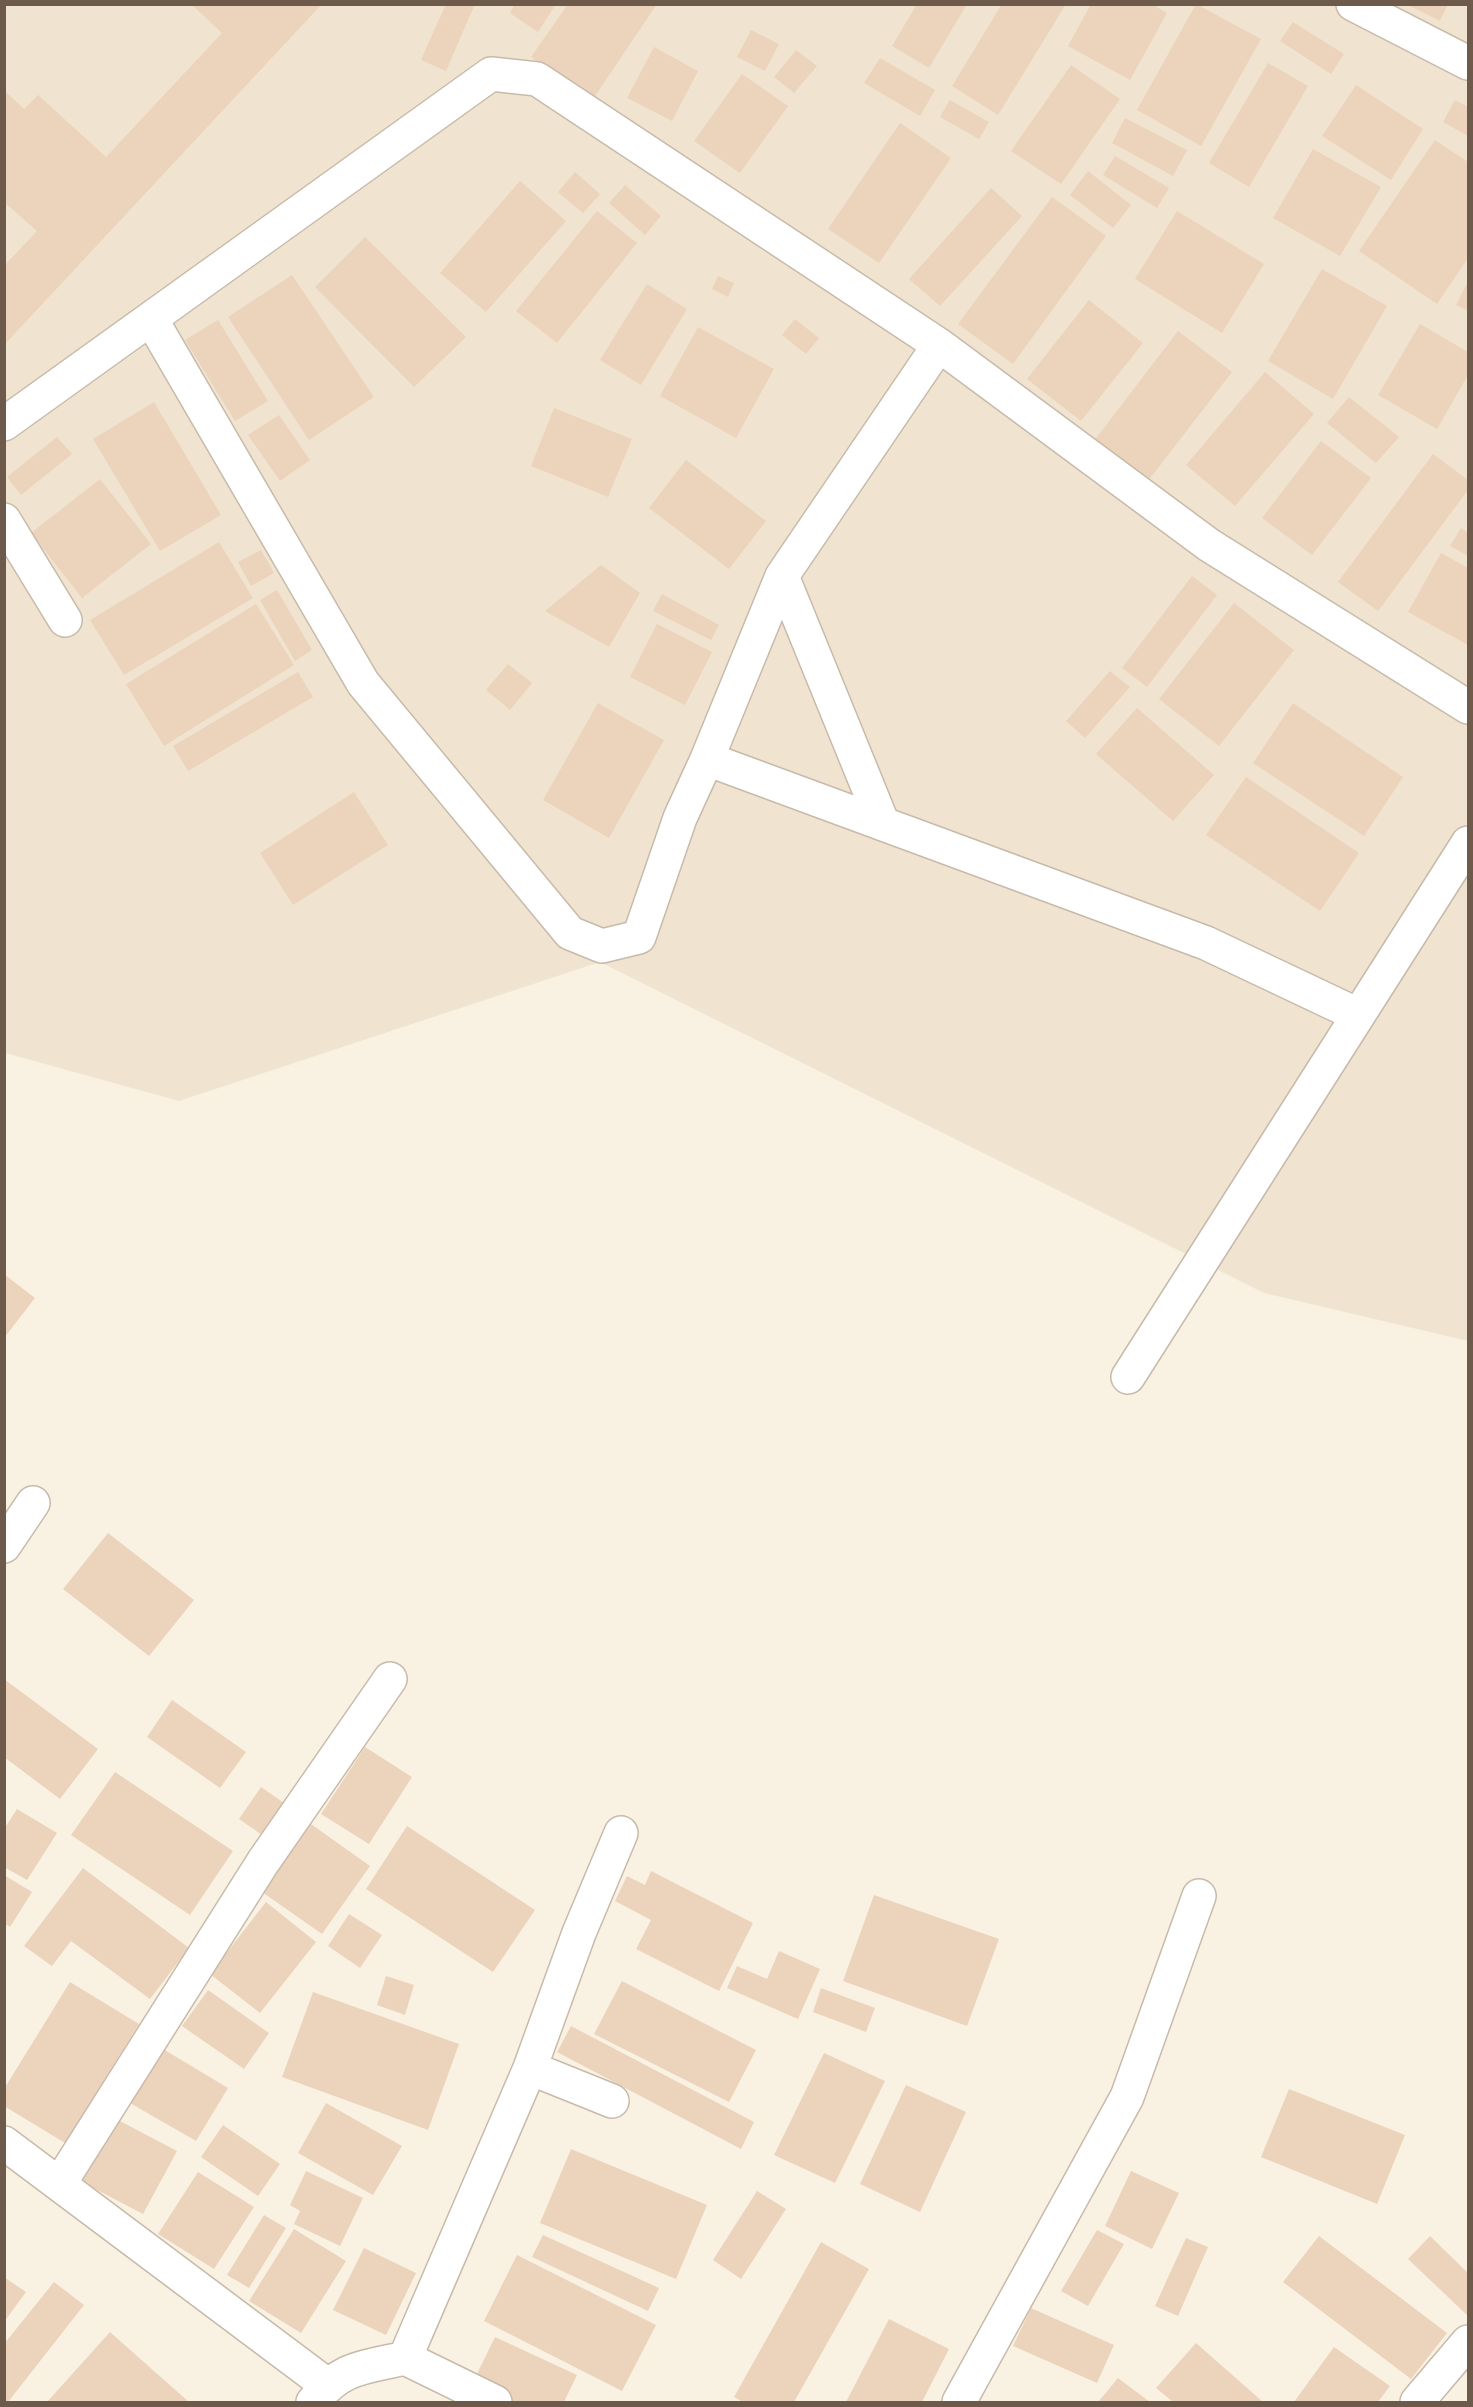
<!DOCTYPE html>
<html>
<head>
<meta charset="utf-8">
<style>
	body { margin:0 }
	#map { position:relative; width:1473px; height:2407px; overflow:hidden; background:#f9f2e2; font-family:"Exo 2",sans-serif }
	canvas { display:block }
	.frame { position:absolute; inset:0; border:6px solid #6e5a4b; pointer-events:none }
</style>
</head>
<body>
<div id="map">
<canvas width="1473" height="2407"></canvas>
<div class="frame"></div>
</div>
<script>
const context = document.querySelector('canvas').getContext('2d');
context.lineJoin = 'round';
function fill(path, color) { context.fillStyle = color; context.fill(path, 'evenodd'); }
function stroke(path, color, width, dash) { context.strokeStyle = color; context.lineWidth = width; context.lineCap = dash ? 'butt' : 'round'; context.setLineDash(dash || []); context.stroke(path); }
fill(new Path2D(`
	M 4,5 L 1468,5 L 1468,1341 L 1264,1293 L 600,962 L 179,1101 L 5,1053 Z`), '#f0e4d1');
fill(new Path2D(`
	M 191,4 L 322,4 L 4,345 L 4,266 L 37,231 L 4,202 L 4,96 L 7,93 L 24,109 L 38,95 L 106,157 L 222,33 Z
	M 446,4 L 475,4 L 446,71 L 421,60 Z
	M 515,4 L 556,4 L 538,32 L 510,13 Z
	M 568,4 L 657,4 L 593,99 L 531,57 Z
	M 917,4 L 967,4 L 929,68 L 892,46 Z
	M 1002,4 L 1066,4 L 998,115 L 952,86 Z
	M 1091,4 L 1152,4 L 1167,13 L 1130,80 L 1068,46 Z
	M 1196,4 L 1261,39 L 1201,146 L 1137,110 Z
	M 1406,4 L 1448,4 L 1440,21 Z
	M 1293,22 L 1344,54 L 1331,74 L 1280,41 Z
	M 751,30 L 779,44 L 765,71 L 737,57 Z
	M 654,47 L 698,71 L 672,121 L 627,98 Z
	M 796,50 L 817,66 L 794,93 L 774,77 Z
	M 880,58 L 935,90 L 920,116 L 864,83 Z
	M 1268,63 L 1308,86 L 1249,187 L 1209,163 Z
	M 1071,65 L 1120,99 L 1061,184 L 1011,151 Z
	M 742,74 L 788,106 L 740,173 L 694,141 Z
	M 1356,85 L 1423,129 L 1391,180 L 1322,136 Z
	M 950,100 L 989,122 L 979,139 L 940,117 Z
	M 1455,100 L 1468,107 L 1468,136 L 1443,122 Z
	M 1125,118 L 1187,150 L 1173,176 L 1112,143 Z
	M 900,123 L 951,158 L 879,263 L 828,229 Z
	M 1435,140 L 1468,162 L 1468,258 L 1437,304 L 1359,251 Z
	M 1313,149 L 1381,187 L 1340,256 L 1273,218 Z
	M 1115,156 L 1169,188 L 1157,208 L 1103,175 Z
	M 1088,171 L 1131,205 L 1113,228 L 1070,195 Z
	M 575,172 L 600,194 L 583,213 L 558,192 Z
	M 520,181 L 566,221 L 486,312 L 440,273 Z
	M 625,185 L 661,216 L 645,235 L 609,203 Z
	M 991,188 L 1022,216 L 940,306 L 909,279 Z
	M 1052,197 L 1106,236 L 1013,364 L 958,324 Z
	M 597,211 L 637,243 L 557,343 L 516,311 Z
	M 1177,211 L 1264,264 L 1222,333 L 1135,279 Z
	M 365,237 L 466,337 L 414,387 L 315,287 Z
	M 1322,269 L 1387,306 L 1333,399 L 1268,361 Z
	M 292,275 L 374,397 L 309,440 L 228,317 Z
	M 718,276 L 734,283 L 728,297 L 712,289 Z
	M 1468,281 L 1468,311 L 1456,305 Z
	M 647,284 L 687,309 L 641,385 L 600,360 Z
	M 1089,300 L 1143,343 L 1081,421 L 1027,379 Z
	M 795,319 L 819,338 L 806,354 L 782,335 Z
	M 218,320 L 268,401 L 235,421 L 185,340 Z
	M 1420,324 L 1468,352 L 1468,375 L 1437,429 L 1378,395 Z
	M 698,327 L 774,369 L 736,438 L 660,396 Z
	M 1178,331 L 1232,372 L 1148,481 L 1094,441 Z
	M 1265,372 L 1314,414 L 1235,506 L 1186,465 Z
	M 1349,397 L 1399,437 L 1376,463 L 1327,423 Z
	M 154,402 L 221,515 L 160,551 L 93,439 Z
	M 554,408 L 632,439 L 608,497 L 531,466 Z
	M 279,415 L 310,460 L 280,481 L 248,435 Z
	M 57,437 L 72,454 L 21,495 L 7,477 Z
	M 1321,441 L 1371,478 L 1312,555 L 1262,518 Z
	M 1433,454 L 1468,480 L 1468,490 L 1378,611 L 1338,582 Z
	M 686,460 L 766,521 L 729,569 L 649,508 Z
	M 100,479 L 151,544 L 82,598 L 31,533 Z
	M 1461,528 L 1468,533 L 1468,556 L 1450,546 Z
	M 219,542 L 253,598 L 124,675 L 90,620 Z
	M 261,550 L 274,573 L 251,586 L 238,562 Z
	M 1441,553 L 1468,568 L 1468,645 L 1408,612 Z
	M 601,565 L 640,593 L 609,647 L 545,611 Z
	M 1192,576 L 1217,595 L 1147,687 L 1122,668 Z
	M 277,590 L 312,650 L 295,661 L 260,600 Z
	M 662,594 L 719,625 L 711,640 L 653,611 Z
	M 1234,603 L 1294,650 L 1219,746 L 1159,699 Z
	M 256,604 L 294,665 L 164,746 L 126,684 Z
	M 657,624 L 712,652 L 685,705 L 630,677 Z
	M 508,664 L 532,683 L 510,710 L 486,690 Z
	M 1110,671 L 1130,687 L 1085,738 L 1066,721 Z
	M 298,672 L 313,697 L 188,771 L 173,746 Z
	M 598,703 L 664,740 L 609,838 L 543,800 Z
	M 1293,703 L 1403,777 L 1364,836 L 1253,763 Z
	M 1137,708 L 1214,775 L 1173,821 L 1096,754 Z
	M 1246,777 L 1359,853 L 1320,911 L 1206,835 Z
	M 354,792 L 388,845 L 293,905 L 260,853 Z
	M 4,1274 L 35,1298 L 4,1338 Z
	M 108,1533 L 194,1600 L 149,1656 L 63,1589 Z
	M 4,1679 L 98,1749 L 60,1799 L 4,1757 Z
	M 172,1700 L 246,1752 L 220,1788 L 147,1737 Z
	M 365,1747 L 412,1777 L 369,1844 L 321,1814 Z
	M 115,1772 L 233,1851 L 190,1915 L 71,1835 Z
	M 261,1787 L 284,1803 L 262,1835 L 239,1819 Z
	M 17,1809 L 57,1833 L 27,1880 L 4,1867 L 4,1829 Z
	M 311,1824 L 370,1866 L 322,1934 L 262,1892 Z
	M 407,1826 L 535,1910 L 493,1972 L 366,1889 Z
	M 83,1868 L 189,1948 L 150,1999 L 71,1941 L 52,1966 L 24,1946 Z
	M 651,1871 L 753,1923 L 719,1991 L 636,1949 L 651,1920 L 615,1901 L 627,1876 L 645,1885 Z
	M 4,1875 L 32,1892 L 10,1927 L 4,1923 Z
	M 874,1895 L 999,1939 L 967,2026 L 843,1981 Z
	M 266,1902 L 316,1942 L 260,2013 L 210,1974 Z
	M 349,1914 L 382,1935 L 360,1968 L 328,1946 Z
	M 779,1951 L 820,1969 L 798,2019 L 727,1988 L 737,1966 L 767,1979 Z
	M 386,1976 L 414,1985 L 405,2015 L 377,2005 Z
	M 622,1981 L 756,2050 L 729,2102 L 594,2034 Z
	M 70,1982 L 139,2024 L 65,2143 L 4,2106 L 4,2089 Z
	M 821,1988 L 875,2008 L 866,2032 L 813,2012 Z
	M 208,1990 L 269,2033 L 244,2069 L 182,2026 Z
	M 313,1992 L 459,2044 L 428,2130 L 282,2077 Z
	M 571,2026 L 754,2122 L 741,2149 L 557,2052 Z
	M 163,2049 L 228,2088 L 196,2141 L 130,2103 Z
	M 824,2053 L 885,2081 L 835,2183 L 774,2155 Z
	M 906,2085 L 966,2112 L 920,2212 L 860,2184 Z
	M 1289,2089 L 1405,2135 L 1377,2204 L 1261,2157 Z
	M 326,2103 L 402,2146 L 373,2195 L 298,2153 Z
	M 116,2119 L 177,2151 L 143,2214 L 82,2182 Z
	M 223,2125 L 280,2164 L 258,2196 L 201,2157 Z
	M 571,2149 L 707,2205 L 676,2279 L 540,2223 Z
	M 306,2171 L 363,2198 L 340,2246 L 294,2224 L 300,2211 L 290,2205 Z
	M 1131,2171 L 1179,2193 L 1152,2249 L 1105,2226 Z
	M 198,2172 L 254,2207 L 214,2269 L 158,2234 Z
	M 757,2191 L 786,2209 L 741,2279 L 713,2260 Z
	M 264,2215 L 286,2228 L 249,2288 L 227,2275 Z
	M 294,2229 L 346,2261 L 301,2333 L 249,2301 Z
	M 1097,2230 L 1124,2244 L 1088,2306 L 1061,2291 Z
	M 543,2235 L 659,2288 L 648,2311 L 532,2257 Z
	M 1319,2236 L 1447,2333 L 1411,2379 L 1283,2282 Z
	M 1430,2236 L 1468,2273 L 1468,2316 L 1408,2259 Z
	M 1186,2238 L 1208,2247 L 1178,2316 L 1155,2306 Z
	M 821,2242 L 869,2269 L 794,2402 L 743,2402 L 734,2397 Z
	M 364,2248 L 416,2273 L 386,2335 L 333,2310 Z
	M 517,2255 L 656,2325 L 622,2391 L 484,2321 Z
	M 4,2277 L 26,2292 L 4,2322 Z
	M 54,2282 L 84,2305 L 8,2402 L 4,2402 L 4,2344 Z
	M 1031,2308 L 1114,2345 L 1097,2383 L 1013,2346 Z
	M 889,2319 L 949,2349 L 922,2402 L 846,2402 Z
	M 110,2332 L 189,2402 L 47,2402 Z
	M 495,2337 L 577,2375 L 564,2402 L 511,2402 L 472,2384 Z
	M 1196,2343 L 1263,2402 L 1173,2402 L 1156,2388 Z
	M 1334,2347 L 1390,2386 L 1378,2402 L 1294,2402 Z
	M 1118,2378 L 1150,2402 L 1098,2402 Z`), '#ecd3bc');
const minor = new Path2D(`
	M 1353,4 L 1468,63
	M 151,319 L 363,683 L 570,933 L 602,946 L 639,937 L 680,818 L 707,759 L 1206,943 L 1358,1015
	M 4,424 L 491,74 L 537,79 L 939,345 L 1209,545 L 1468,707
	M 4,520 L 65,620
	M 782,576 L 883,824
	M 707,759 L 782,576 L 939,345
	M 1128,1377 L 1468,843
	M 4,1546 L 33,1503
	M 530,2068 L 612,2101
	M 4,2143 L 327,2385
	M 60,2183 L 263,1862 L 390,1679
	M 405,2358 L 495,2402
	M 313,2402 C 342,2366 363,2368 405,2358 L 530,2068 L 579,1933 L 621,1833
	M 959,2402 L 1127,2097 L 1199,1896
	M 1417,2402 L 1468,2342`);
stroke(minor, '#c8baaa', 36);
stroke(minor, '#fff', 33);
</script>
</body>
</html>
